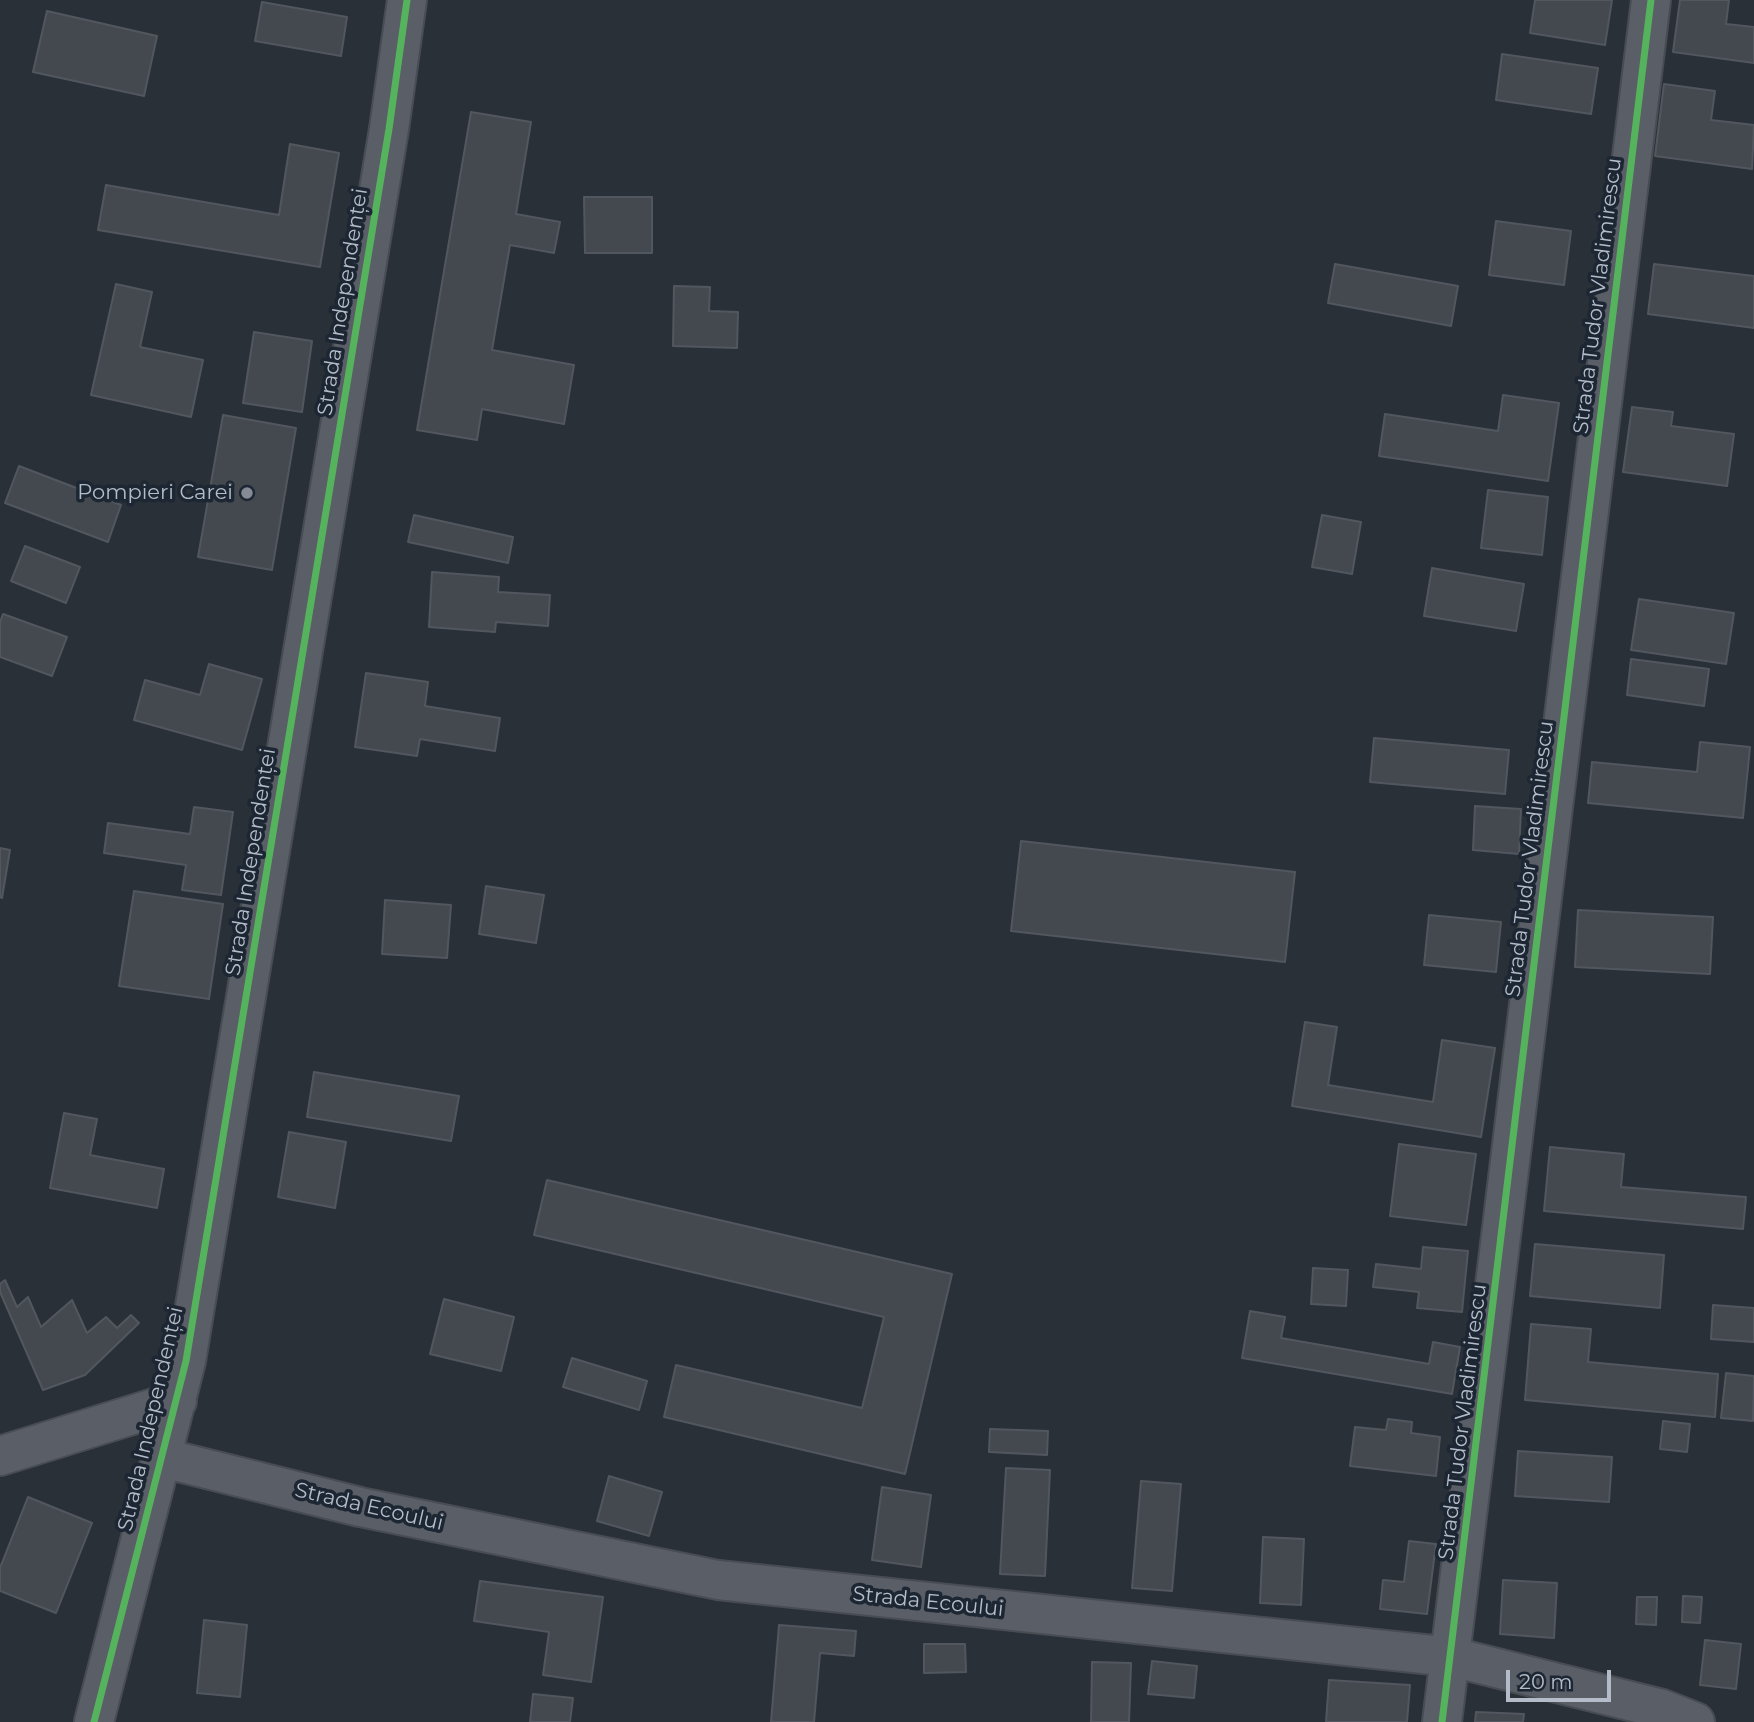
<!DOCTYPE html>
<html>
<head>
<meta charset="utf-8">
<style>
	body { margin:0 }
	#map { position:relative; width:1754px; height:1722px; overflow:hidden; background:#2a3038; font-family:Montserrat,sans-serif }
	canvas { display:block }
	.scale { position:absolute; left:1506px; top:1670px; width:105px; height:32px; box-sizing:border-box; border:4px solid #b4bcc9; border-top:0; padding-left:9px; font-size:21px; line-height:24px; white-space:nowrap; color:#b4bcc9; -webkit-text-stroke:5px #1d2633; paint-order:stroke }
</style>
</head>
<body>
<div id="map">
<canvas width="1754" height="1722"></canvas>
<div class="scale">20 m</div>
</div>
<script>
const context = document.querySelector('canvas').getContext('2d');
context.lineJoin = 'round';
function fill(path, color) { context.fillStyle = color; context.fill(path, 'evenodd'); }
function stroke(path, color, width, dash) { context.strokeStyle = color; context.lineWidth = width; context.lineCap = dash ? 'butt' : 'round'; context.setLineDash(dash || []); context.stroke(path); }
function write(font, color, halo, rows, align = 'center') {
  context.font = font + ' Montserrat,sans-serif'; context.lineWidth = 7; context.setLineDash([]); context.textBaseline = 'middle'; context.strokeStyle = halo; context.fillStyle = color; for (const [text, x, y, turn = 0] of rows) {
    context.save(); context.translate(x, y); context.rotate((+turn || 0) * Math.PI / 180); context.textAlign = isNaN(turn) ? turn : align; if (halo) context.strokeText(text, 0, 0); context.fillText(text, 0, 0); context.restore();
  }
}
const building = new Path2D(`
	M 1535,0 L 1612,0 L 1605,45 L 1530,33 Z
	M 1680,0 L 1729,0 L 1726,24 L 1754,27 L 1754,63 L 1673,52 Z
	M 262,2 L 347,17 L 341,56 L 255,41 Z
	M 47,11 L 157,36 L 144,96 L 33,72 Z
	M 1502,54 L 1598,68 L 1591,114 L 1496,100 Z
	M 1664,84 L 1715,91 L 1711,120 L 1754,125 L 1752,169 L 1655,156 Z
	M 471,112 L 531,122 L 516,214 L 560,222 L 554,253 L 510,245 L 492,350 L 574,365 L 564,424 L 482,409 L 477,440 L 417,430 Z
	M 290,144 L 339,153 L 320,267 L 98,230 L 106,185 L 279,215 Z
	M 584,197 L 652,197 L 652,253 L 585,253 Z
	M 1496,221 L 1571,231 L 1564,285 L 1489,275 Z
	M 1335,264 L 1458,286 L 1451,326 L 1328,303 Z
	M 1654,264 L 1754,276 L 1754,328 L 1648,314 Z
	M 116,284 L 152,292 L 140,347 L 203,360 L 191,417 L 91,395 Z
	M 674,286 L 710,287 L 709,311 L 738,312 L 737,348 L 673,346 Z
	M 254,332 L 312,341 L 302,412 L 243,403 Z
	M 1503,395 L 1559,403 L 1548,481 L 1379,456 L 1385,414 L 1498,431 Z
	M 1632,407 L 1673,412 L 1671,426 L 1734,434 L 1727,486 L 1623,472 Z
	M 223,415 L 296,428 L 272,570 L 198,557 Z
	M 19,466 L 121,505 L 108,542 L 5,503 Z
	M 1488,490 L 1548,497 L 1542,555 L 1481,548 Z
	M 414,515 L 513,537 L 508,563 L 408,542 Z
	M 1322,515 L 1361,522 L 1352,574 L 1312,567 Z
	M 25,546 L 80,567 L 66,603 L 11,581 Z
	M 1432,568 L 1524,584 L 1516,631 L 1424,616 Z
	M 432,572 L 499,577 L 498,592 L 550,595 L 548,626 L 496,622 L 495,632 L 429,627 Z
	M 1639,599 L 1734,613 L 1726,664 L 1631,650 Z
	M 3,614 L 67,637 L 52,676 L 0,657 L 0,622 Z
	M 1631,659 L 1709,669 L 1704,706 L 1627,695 Z
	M 209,664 L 262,679 L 242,750 L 134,720 L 145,680 L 200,695 Z
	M 366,673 L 428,682 L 425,706 L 500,718 L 495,751 L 420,739 L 417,756 L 355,747 Z
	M 1374,738 L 1509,750 L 1505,794 L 1370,782 Z
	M 1700,742 L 1750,747 L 1743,818 L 1588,803 L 1592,762 L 1697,772 Z
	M 1475,806 L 1521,809 L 1519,854 L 1473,850 Z
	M 194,807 L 233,812 L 221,895 L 182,890 L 186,865 L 104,853 L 108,823 L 190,834 Z
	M 1021,841 L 1295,872 L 1285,962 L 1011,931 Z
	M 0,848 L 10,850 L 2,898 L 0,897 Z
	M 486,886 L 544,895 L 536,943 L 479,934 Z
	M 134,891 L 223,904 L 209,999 L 119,986 Z
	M 385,900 L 451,905 L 447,958 L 382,954 Z
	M 1578,910 L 1713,917 L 1710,974 L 1575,967 Z
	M 1429,915 L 1501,922 L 1496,972 L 1424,965 Z
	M 1305,1022 L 1337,1027 L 1328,1085 L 1433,1102 L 1442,1040 L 1495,1048 L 1481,1137 L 1292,1106 Z
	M 314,1072 L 459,1096 L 451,1141 L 307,1117 Z
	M 64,1113 L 97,1119 L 90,1155 L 164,1169 L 157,1208 L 50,1188 Z
	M 289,1132 L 346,1142 L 335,1208 L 278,1197 Z
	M 1399,1144 L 1476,1154 L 1466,1225 L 1390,1216 Z
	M 1550,1147 L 1624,1154 L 1621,1187 L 1746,1197 L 1743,1229 L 1544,1211 Z
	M 547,1180 L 952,1274 L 905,1474 L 664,1417 L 676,1365 L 862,1408 L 884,1317 L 534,1235 Z
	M 1535,1244 L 1664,1255 L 1660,1308 L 1530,1296 Z
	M 1423,1247 L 1468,1251 L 1462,1312 L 1417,1308 L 1419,1292 L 1373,1287 L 1376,1264 L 1421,1269 Z
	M 1313,1268 L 1348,1270 L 1346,1306 L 1311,1304 Z
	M 5,1280 L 17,1307 L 28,1297 L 41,1327 L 72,1300 L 87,1333 L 106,1317 L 117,1328 L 131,1315 L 139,1323 L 85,1375 L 43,1390 L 0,1292 L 0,1284 Z
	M 444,1299 L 514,1317 L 501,1371 L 430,1354 Z
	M 1713,1305 L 1754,1308 L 1754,1342 L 1711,1339 Z
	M 1250,1311 L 1285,1317 L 1281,1338 L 1429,1364 L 1433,1342 L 1460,1347 L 1452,1394 L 1242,1358 Z
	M 1531,1324 L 1591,1329 L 1588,1362 L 1718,1374 L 1715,1417 L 1525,1400 Z
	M 572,1358 L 647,1381 L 639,1410 L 563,1387 Z
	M 1726,1373 L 1754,1376 L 1753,1421 L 1721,1418 Z
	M 1388,1419 L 1412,1422 L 1411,1433 L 1440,1437 L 1436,1476 L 1350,1466 L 1355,1427 L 1386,1430 Z
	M 1663,1421 L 1690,1424 L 1687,1452 L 1660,1449 Z
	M 990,1429 L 1048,1431 L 1047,1455 L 989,1452 Z
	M 1518,1451 L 1612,1457 L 1609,1502 L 1515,1496 Z
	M 1006,1468 L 1050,1470 L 1045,1576 L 1000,1574 Z
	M 609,1476 L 662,1492 L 649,1536 L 597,1521 Z
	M 1141,1481 L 1181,1484 L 1172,1591 L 1132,1588 Z
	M 882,1487 L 931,1495 L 921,1567 L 872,1560 Z
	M 28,1497 L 92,1523 L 56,1613 L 0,1591 L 0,1568 Z
	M 1263,1537 L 1304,1539 L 1301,1605 L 1260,1603 Z
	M 1409,1541 L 1436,1544 L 1427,1614 L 1380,1609 L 1383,1580 L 1404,1582 Z
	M 1503,1580 L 1557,1583 L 1554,1638 L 1500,1634 Z
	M 480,1581 L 603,1597 L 591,1682 L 543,1675 L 549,1632 L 474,1621 Z
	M 1683,1596 L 1702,1597 L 1700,1623 L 1682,1622 Z
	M 1637,1597 L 1657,1597 L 1656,1625 L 1636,1624 Z
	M 204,1620 L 247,1625 L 240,1697 L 197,1693 Z
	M 779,1625 L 856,1631 L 854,1656 L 820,1653 L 814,1722 L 771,1722 Z
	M 1705,1640 L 1741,1644 L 1736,1689 L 1700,1685 Z
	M 924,1644 L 965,1644 L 966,1672 L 924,1673 Z
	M 1152,1661 L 1197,1666 L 1194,1698 L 1148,1694 Z
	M 1092,1662 L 1131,1663 L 1129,1722 L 1091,1722 Z
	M 1329,1680 L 1410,1685 L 1407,1722 L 1326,1722 Z
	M 533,1694 L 573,1698 L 570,1722 L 530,1722 Z
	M 1476,1712 L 1524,1714 L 1523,1722 L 1475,1722 Z`);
fill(building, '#444950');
stroke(building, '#52575f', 2);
const minor = new Path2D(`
	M 0,1456 L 177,1401
	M 163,1458 L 360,1507 L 718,1580 L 1452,1657 L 1662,1709 L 1695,1722
	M 94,1722 L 186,1361 L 389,129 L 407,0
	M 1442,1722 L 1651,0`);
stroke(minor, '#484c53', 42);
stroke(minor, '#5a5e66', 38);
stroke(new Path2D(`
	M 94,1722 L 186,1361 L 389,129 L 407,0
	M 1442,1722 L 1651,0`), '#56b35d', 7);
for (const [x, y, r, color] of [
	[247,493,7,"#848b96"]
]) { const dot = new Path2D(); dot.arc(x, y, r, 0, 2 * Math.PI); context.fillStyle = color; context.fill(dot); stroke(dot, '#1d2633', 2.5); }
write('21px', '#b4bcc9', '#1d2633', [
	["Strada Tudor Vladimirescu",1598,296,-83],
	["Strada Independenței",343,302,-81],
	["Strada Tudor Vladimirescu",1530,859,-83],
	["Strada Independenței",251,862,-81],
	["Strada Independenței",151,1419,-77],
	["Strada Tudor Vladimirescu",1463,1422,-83],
	["Strada Ecoului",369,1507,13],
	["Strada Ecoului",928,1602,6]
]);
write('21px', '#b4bcc9', '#1d2633', [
	["Pompieri Carei",233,493]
], 'right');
</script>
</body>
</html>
